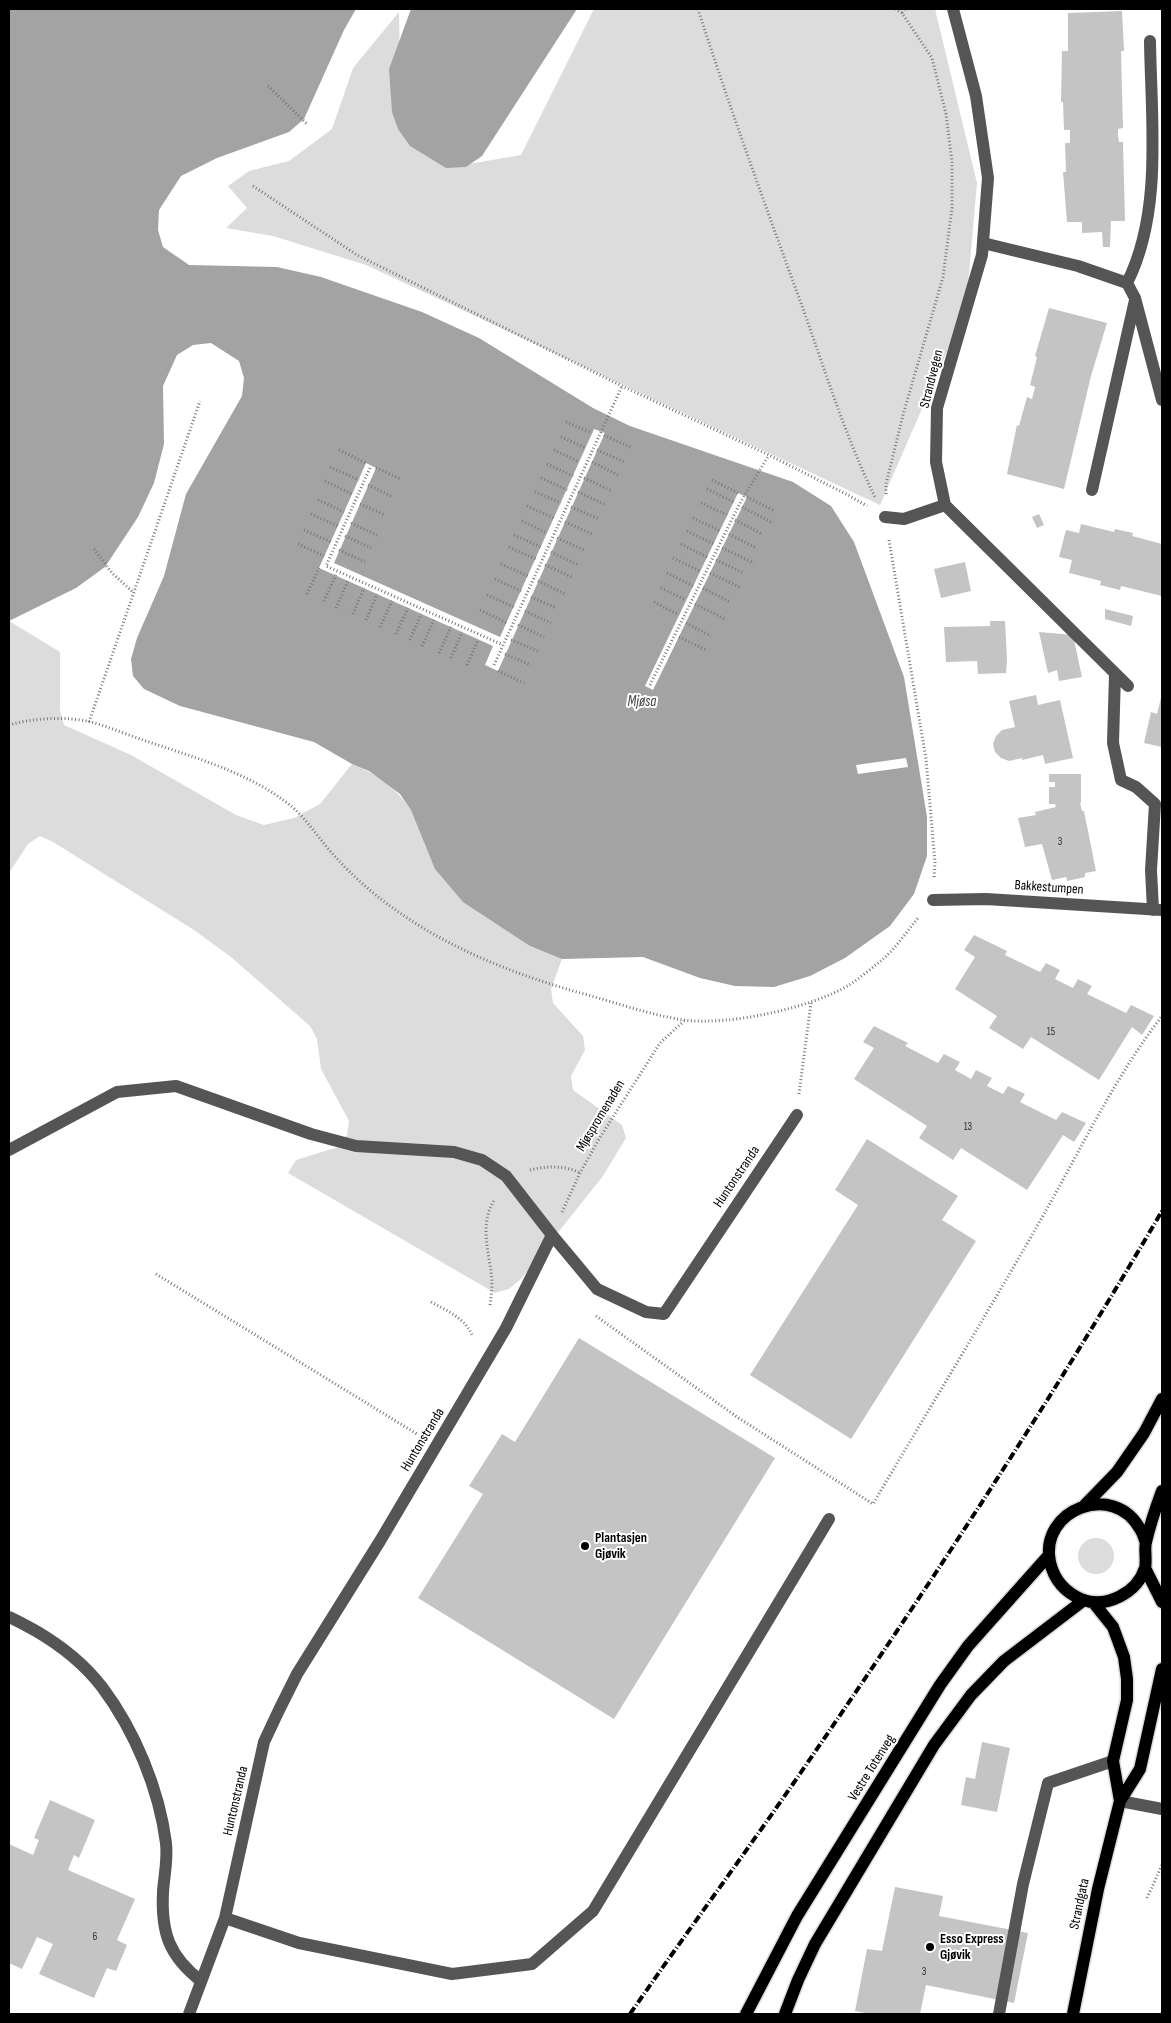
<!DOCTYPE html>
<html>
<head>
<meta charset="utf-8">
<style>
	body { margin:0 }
	#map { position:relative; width:1171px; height:2023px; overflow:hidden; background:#fff; font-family:"Sofia Sans Condensed",sans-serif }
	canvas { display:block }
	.frame { position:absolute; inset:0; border:10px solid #000; pointer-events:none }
</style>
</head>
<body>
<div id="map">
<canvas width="1171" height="2023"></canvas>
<div class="frame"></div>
</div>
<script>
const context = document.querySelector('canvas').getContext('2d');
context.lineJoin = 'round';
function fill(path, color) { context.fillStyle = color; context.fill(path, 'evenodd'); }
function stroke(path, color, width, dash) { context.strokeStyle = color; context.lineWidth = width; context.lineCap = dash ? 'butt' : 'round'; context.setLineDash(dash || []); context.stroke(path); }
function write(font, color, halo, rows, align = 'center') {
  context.font = font + ' "Sofia Sans Condensed",sans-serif'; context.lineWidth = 4; context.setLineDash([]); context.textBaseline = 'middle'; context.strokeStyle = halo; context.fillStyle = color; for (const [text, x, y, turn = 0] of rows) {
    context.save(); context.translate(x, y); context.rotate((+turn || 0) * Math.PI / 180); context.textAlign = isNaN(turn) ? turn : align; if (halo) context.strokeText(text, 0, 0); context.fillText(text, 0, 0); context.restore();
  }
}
fill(new Path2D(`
	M 594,9 L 935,9 L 977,183 L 966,308 L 880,505 L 366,265 L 273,236 L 226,228 L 247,208 L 228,186 L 249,171 L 289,161 L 332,129 L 353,68 L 399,12 L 401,122 L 451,167 L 521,155 Z
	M 9,621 L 60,652 L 60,711 L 64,725 L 131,755 L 236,815 L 264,825 L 294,818 L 320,804 L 352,764 C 377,774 396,788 411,810 L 530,946 L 562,959 L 551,989 L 553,1003 L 583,1036 L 585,1050 L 571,1076 L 573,1090 L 622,1125 L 626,1138 L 603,1176 L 521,1279 L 509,1289 L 495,1293 L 288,1173 L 296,1160 L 338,1147 L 347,1135 L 349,1121 L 321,1069 L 317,1039 L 310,1026 L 231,957 L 194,930 L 53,842 L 40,836 L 28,844 L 9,873 Z
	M1078 1556a18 18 0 1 1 36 0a18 18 0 1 1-36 0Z`), '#dcdcdc');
fill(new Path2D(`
	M 9,9 L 356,9 L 344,30 L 304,119 L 289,132 L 217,158 L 181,176 L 159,210 L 158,230 L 163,247 L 189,265 L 277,267 L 321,277 L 422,312 L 479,338 L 593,408 L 630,426 L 793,482 L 831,506 L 854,542 L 904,677 L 927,817 L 927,856 L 914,894 L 890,926 L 845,958 L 810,976 L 774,987 L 735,986 L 700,978 L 643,957 L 562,959 L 530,946 L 463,902 L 435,869 L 411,810 L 400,794 L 369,771 L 352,764 L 314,742 L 180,706 L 144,689 L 133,676 L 131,659 L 137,638 L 164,576 L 186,494 L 242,396 L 244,378 L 239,361 L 211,343 L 193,345 L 177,355 L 163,386 L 164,444 L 154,483 L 138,517 L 105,567 L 76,588 L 9,621 Z
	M 411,9 L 577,9 L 482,156 L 466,167 L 446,168 L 410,146 L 398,129 L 392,112 L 389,69 Z`), '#a3a3a3');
fill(new Path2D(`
	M 594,429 L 605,433 L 498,671 L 485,665 L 493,646 L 319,568 L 366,463 L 376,468 L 334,563 L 500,637 Z
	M 738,493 L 747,497 L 653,690 L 645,686 Z
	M 906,758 L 908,767 L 858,774 L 856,765 Z`), '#fff');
fill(new Path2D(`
	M 1122,11 L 1124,51 L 1121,51 L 1123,128 L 1118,129 L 1118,135 L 1119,142 L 1123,142 L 1125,221 L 1111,221 L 1110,247 L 1103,247 L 1102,232 L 1082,233 L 1082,222 L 1067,222 L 1063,172 L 1066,172 L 1065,143 L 1070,143 L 1070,130 L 1064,130 L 1063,102 L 1061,102 L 1062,51 L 1068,51 L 1068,13 Z
	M 1049,308 L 1107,323 L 1091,376 L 1064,489 L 1007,474 L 1017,425 L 1019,426 L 1027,397 L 1032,399 L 1035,387 L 1030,385 L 1037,357 L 1035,356 Z
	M 1039,514 L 1044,525 L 1037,528 L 1032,517 Z
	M 1081,524 L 1114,532 L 1115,529 L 1133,533 L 1132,536 L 1162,544 L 1162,596 L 1121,586 L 1120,590 L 1100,585 L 1101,581 L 1069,573 L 1072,560 L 1059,557 L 1066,530 L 1079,533 Z
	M 965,562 L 971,591 L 941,598 L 934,569 Z
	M 1105,609 L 1133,616 L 1131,626 L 1105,619 Z
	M 990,621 L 1005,621 L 1007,660 L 1006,673 L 978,674 L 977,661 L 946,662 L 944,627 L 990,626 Z
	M 1039,632 L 1073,635 L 1082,677 L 1059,681 L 1057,670 L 1048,673 Z
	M 1162,694 L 1162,747 L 1144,743 L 1151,712 L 1157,714 Z
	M 1036,695 L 1038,705 L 1060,700 L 1073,758 L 1045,764 L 1043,755 L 1022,760 L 1022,758 L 1009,761 L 1001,758 L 995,752 L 993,744 L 996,736 L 1002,730 L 1015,727 L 1009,701 Z
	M 1049,774 L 1081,774 L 1081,803 L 1080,803 L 1082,811 L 1084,811 L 1096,871 L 1085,873 L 1085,877 L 1067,881 L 1066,877 L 1052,880 L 1042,844 L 1025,847 L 1018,818 L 1036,815 L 1035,812 L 1056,807 L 1055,804 L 1049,804 L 1049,787 L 1055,787 L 1055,782 L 1049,782 Z
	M 974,935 L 1007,951 L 1005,955 L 1040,972 L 1046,963 L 1060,970 L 1055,979 L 1073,988 L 1078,979 L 1092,986 L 1087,994 L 1126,1013 L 1131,1005 L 1154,1016 L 1142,1035 L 1132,1027 L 1099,1080 L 1031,1037 L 1023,1049 L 989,1028 L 997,1016 L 955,989 L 975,957 L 964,950 Z
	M 874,1026 L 908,1043 L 905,1046 L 938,1063 L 944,1054 L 960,1062 L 955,1070 L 971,1079 L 976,1070 L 992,1078 L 987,1086 L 1003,1094 L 1008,1086 L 1025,1094 L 1020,1102 L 1056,1120 L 1062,1112 L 1086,1123 L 1074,1142 L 1063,1135 L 1027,1190 L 961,1148 L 953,1160 L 919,1138 L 927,1126 L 854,1079 L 874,1048 L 863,1042 Z
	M 867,1139 L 958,1196 L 942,1220 L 976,1241 L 851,1439 L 750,1375 L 858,1205 L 835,1190 Z
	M 579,1338 L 775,1458 L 614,1719 L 418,1598 L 483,1494 L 469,1486 L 502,1434 L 515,1442 Z
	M 982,1742 L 1010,1748 L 997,1812 L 961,1805 L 966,1777 L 975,1779 Z
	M 50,1800 L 95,1820 L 79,1858 L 74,1855 L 68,1870 L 135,1899 L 117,1940 L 127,1945 L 116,1971 L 107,1968 L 94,1998 L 39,1974 L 53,1944 L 37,1937 L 22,1969 L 9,1963 L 9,1844 L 33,1855 L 39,1840 L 34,1838 Z
	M 895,1887 L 943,1896 L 939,1916 L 1028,1933 L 1014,2003 L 926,1985 L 920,2014 L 871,2014 L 855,2011 L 867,1949 L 882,1951 Z`), '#c4c4c4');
const major = new Path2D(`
	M 1084,1506 L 1117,1472 L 1144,1433 L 1162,1399
	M 1146,1543 C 1144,1538 1143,1533 1140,1529 C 1114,1481 1039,1509 1050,1562 C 1054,1580 1066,1593 1083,1600 C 1107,1608 1137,1593 1145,1568 C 1147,1560 1144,1550 1146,1542 C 1150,1525 1156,1507 1162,1491
	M 1145,1568 L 1162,1602
	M 1093,1602 L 1113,1627 L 1124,1657 L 1127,1679 L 1127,1700 L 1113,1761 L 1120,1801
	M 746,2014 L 797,1916 L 940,1685 L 968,1646 L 1049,1555
	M 785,2014 L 798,1980 L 815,1944 L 934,1745 L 971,1695 L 1004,1661 L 1084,1600
	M 1073,2014 L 1098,1889 L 1120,1801 L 1140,1769 L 1162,1669`);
stroke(major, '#dbdbdb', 15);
stroke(new Path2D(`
	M 698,9 C 730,109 766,207 802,306 C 825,370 845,436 875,497
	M 902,13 L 905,9
	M 268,86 L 308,125
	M 253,186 L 357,255 L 622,386 L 769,455 L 848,495 L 867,506
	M 566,422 L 592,433
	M 604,435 L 632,448
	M 561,437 L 586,448
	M 339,450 L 366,463
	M 554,450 L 579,462
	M 597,450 L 625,462
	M 592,462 L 618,475
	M 547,464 L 573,476
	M 330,467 L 359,480
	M 370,468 L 326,566 L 503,645
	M 376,468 L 401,479
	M 541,478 L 567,490
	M 584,478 L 612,491
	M 712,480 L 738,493
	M 325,481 L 352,494
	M 368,485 L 393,497
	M 707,489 L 734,502
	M 535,492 L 561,503
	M 578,492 L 606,505
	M 886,494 L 886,484 L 903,415 L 943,277 L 952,208 L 952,162 L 946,114 L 932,58 L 902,13 L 895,9
	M 747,497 L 775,511
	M 318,500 L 344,512
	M 701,503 L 727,515
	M 360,504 L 385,515
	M 527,506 L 554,518
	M 571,507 L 599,519
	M 742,507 L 771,522
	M 311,514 L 338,526
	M 693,518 L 720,531
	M 735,520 L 762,534
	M 522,521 L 547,533
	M 565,522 L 592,534
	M 351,523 L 377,535
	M 304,530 L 331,542
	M 687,531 L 714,544
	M 729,534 L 756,548
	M 514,535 L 541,547
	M 345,536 L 371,548
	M 557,538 L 584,550
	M 889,540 L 926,759 L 935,863 L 934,878
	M 298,544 L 324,556
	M 681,544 L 707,557
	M 509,547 L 536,559
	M 722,548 L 754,563
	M 94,549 L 112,573 L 134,593
	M 339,550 L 365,562
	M 551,552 L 578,565
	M 673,558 L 700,571
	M 716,560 L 744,573
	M 501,564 L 528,576
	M 545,565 L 572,577
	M 667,573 L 693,586
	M 710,573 L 741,588
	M 495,579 L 521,591
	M 538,581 L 565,594
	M 661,588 L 686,600
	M 703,588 L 730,602
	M 307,594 L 319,568
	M 487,595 L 514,607
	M 531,597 L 556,608
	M 324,601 L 336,575
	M 654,602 L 679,615
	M 695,604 L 725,619
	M 336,608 L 348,581
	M 480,610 L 507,623
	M 525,611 L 551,623
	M 353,614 L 364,588
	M 366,620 L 377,594
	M 686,623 L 711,636
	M 518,625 L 544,637
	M 380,627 L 392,601
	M 396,634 L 408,608
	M 679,637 L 706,650
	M 410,640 L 421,614
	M 511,640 L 538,651
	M 422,646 L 434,620
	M 439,653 L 451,627
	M 505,654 L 531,665
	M 451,658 L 462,632
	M 467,665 L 478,640
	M 494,665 L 622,386
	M 498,671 L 524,683
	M 650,685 L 740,503 L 769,455
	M 89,722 L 200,401
	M 9,725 C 33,718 66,716 91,722 C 110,727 130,736 149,742 C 196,758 246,772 286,802 C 304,815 316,835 331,852 C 351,875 375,896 400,913 C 456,952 520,976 584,994 C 617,1003 650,1015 684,1020 C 729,1026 811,1008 849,985 C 860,978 872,968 882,960 C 896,948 907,931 919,917
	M 799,1094 L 811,1003
	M 530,1170 C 546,1166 565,1165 580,1173
	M 562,1212 L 580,1173 L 599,1139 L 660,1043 L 684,1021
	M 156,1274 L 417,1434
	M 431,1302 C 448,1311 466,1319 473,1337
	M 490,1305 C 491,1297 492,1289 492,1281 C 490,1253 478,1225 495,1199
	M 596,1316 L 737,1417 L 873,1504 C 930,1407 989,1311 1044,1214 C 1082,1147 1115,1077 1162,1016
	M 1147,1898 L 1162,1865`), '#777', 3, [1, 2.5]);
stroke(new Path2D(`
	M 953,9 L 976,96 L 988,178 L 982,255 L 937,408 L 936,462 L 945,505 L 1128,686
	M 983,243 L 1078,266 L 1127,283 L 1135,298 L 1162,400
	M 1127,283 C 1163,212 1151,119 1150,41
	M 1092,490 L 1135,300
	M 885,517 L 904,519 L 945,505
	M 1115,674 L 1113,743 L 1121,780 L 1136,787 L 1155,804 L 1151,870 L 1153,910
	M 933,900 L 986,899 L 1162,910
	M 9,1150 L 117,1092 L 176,1086 L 311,1134 L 356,1146 L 454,1152 L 482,1160 L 506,1176 L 552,1235
	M 9,1617 C 18,1621 27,1626 36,1631 C 60,1645 85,1665 102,1687 C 135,1731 159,1789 166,1843 C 168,1860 164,1876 163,1892 C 161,1933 169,1956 201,1981
	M 1120,1801 L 1162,1809
	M 225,1918 L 299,1943 L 452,1974 L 532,1964 L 593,1911 L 829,1519
	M 189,2014 L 225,1918 L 264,1742 L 279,1710 L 297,1674 L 380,1541 L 506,1328 L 552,1235 L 597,1289 L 646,1312 L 664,1314 L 797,1115
	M 999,2014 L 1023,1884 L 1048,1783 L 1113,1761`), '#555', 12);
stroke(major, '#000', 12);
stroke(new Path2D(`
	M 630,2014 C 684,1936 741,1859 795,1781 C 923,1595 1048,1406 1162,1211`), '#000', 4, [8, 2.5, 1, 2.5]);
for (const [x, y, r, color] of [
	[585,1546,5,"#000"],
	[930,1947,5,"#000"]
]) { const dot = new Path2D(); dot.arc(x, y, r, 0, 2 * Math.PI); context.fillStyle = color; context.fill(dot); stroke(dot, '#fff', 2); }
write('11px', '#313131', null, [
	["3",1060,842],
	["15",1051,1032],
	["13",968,1127],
	["6",95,1937],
	["3",924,1972]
]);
write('14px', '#000', '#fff', [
	["Strandvegen",932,379,-76],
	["Bakkestumpen",1049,888,4],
	["Mjøspromenaden",601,1116,-59],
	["Huntonstranda",737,1177,-56],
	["Huntonstranda",423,1440,-59],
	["Vestre Totenveg",872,1768,-58],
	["Huntonstranda",236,1801,-77],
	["Strandgata",1080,1904,-78]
]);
write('bold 14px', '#000', '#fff', [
	["Plantasjen",595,1538],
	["Gjøvik",595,1554],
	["Esso Express",940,1939],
	["Gjøvik",940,1955]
], 'left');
write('italic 15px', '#444', '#fff', [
	["Mjøsa",642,702]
]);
</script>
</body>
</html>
